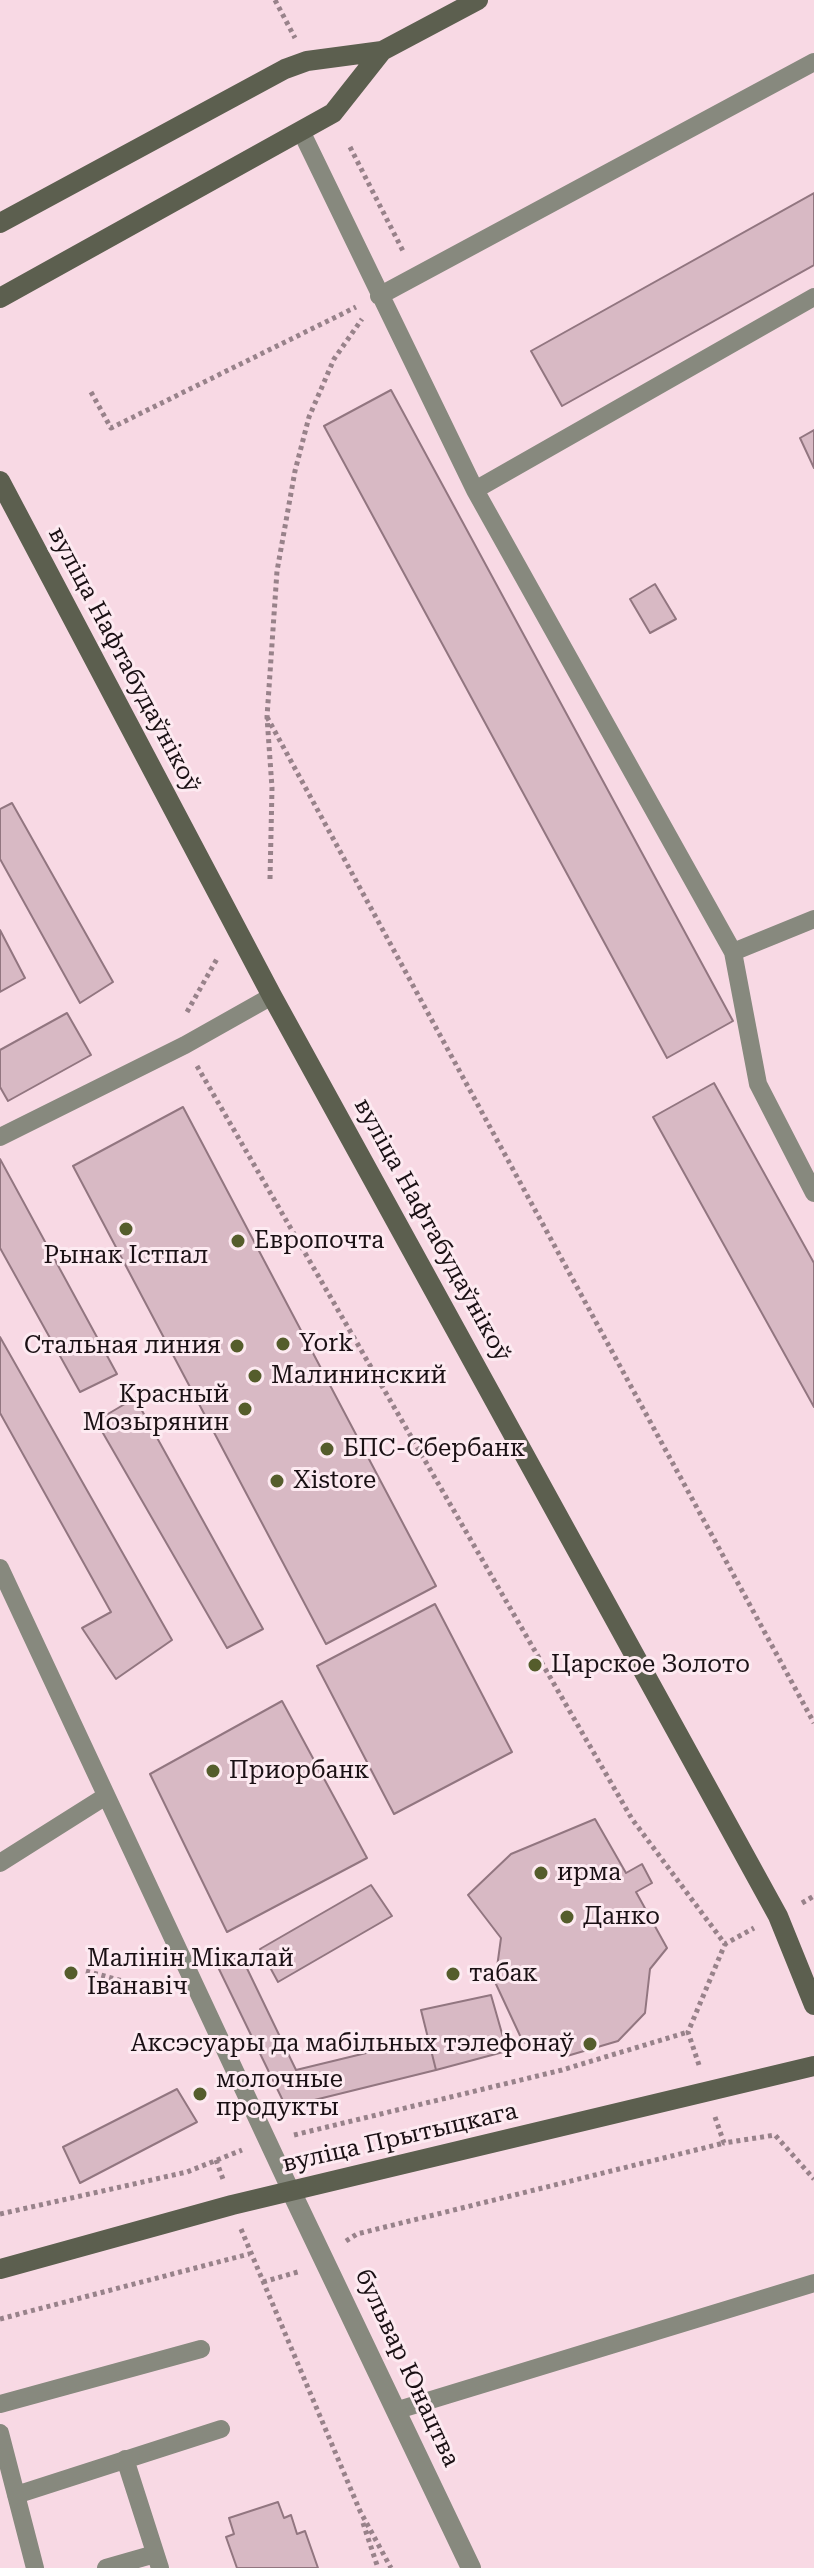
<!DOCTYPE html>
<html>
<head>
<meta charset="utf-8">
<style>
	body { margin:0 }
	canvas { display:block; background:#f8d9e4 }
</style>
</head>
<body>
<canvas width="814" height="2568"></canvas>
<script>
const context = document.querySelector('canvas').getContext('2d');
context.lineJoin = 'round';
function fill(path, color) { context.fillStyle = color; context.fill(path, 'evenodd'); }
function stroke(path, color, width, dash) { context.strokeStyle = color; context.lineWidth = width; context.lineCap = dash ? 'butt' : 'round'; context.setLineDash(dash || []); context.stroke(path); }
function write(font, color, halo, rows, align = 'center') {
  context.font = font + ' "Roboto Serif",serif'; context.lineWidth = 6; context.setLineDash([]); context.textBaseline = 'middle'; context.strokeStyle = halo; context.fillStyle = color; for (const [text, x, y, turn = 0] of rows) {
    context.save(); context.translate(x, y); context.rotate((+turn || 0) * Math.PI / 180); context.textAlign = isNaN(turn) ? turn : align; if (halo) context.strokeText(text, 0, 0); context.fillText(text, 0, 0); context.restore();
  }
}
const building = new Path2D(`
	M 814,193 L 814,265 L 562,406 L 531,351 Z
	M 391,390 L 733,1021 L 667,1058 L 324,426 Z
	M 814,430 L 814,468 L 800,438 Z
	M 655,584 L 676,619 L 650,633 L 630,599 Z
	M 12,803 L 113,982 L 80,1003 L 0,859 L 0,809 Z
	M 0,930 L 25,978 L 0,992 Z
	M 67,1013 L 91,1055 L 8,1101 L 0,1087 L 0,1050 Z
	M 714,1083 L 814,1263 L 814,1407 L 653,1117 Z
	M 183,1107 L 436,1586 L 326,1644 L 73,1166 Z
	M 0,1159 L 117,1374 L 80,1392 L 0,1248 Z
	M 0,1337 L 172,1640 L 116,1679 L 82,1628 L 111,1612 L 0,1413 Z
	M 135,1398 L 263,1629 L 227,1648 L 96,1421 Z
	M 435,1604 L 512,1752 L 394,1814 L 317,1666 Z
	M 282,1701 L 367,1858 L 227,1932 L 150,1774 Z
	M 595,1819 L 626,1873 L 642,1864 L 652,1883 L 636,1892 L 667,1948 L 650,1969 L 645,2013 L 618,2041 L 567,2056 L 523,2042 L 495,1982 L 501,1938 L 468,1895 L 511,1854 Z
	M 371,1885 L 392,1916 L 278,1982 L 260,1949 Z
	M 241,1956 L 296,2070 L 428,2038 L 436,2070 L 286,2107 L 217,1965 Z
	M 491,1995 L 507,2051 L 436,2070 L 421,2010 Z
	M 177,2089 L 197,2122 L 80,2183 L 63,2147 Z
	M 278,2502 L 284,2518 L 291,2515 L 297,2534 L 305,2531 L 318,2568 L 237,2568 L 226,2537 L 234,2534 L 229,2518 Z`);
fill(building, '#d8b9c4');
stroke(building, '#927680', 2);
stroke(new Path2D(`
	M 275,0 L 295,38
	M 350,147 L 404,253
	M 91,392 L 111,428 L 356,307
	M 267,717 L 814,1723
	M 270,879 L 272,788 L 267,717 L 277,571 L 295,471 L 309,417 L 334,359 L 362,319
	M 187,1012 L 218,957
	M 197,1066 L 632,1819 L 725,1944 L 754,1928
	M 802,1903 L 814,1896
	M 86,1971 L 167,1993
	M 699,2065 L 688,2032 L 725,1944
	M 715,2117 L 724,2143 L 775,2135 L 814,2179
	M 294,2135 L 562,2070 L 688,2032
	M 216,2160 L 223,2179
	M 0,2214 L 187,2172 L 242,2150
	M 241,2229 L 360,2511 L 391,2568
	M 346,2241 L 357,2234 L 724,2143
	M 263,2282 L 301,2271
	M 0,2319 L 249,2254
	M 363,2523 L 378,2568`), '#98828a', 5, [4, 4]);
stroke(new Path2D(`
	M 302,133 L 475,490 L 733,952 L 758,1084 L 814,1193
	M 379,296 L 814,62
	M 475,490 L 814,297
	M 733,952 L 814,919
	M 0,1137 L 185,1045 L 272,996
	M 0,1568 L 291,2191
	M 0,1863 L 106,1796
	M 0,2404 L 201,2349
	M 398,2410 L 814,2283
	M 0,2433 L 35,2568
	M 125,2459 L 160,2568
	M 16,2495 L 221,2429
	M 106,2568 L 155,2554`), '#87897e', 18);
stroke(new Path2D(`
	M 291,2191 L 471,2568`), '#87897e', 20);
stroke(new Path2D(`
	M 0,223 L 285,69 L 307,61 L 382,51 L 478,0
	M 0,298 L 333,113 L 382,51
	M 0,481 L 272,996 L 778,1916 L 814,2005
	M 0,2269 L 232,2205 L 814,2066`), '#5c5f4f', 20);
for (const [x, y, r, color] of [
	[126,1229,8,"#555d2c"],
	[238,1241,8,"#555d2c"],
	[283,1344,8,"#555d2c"],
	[237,1346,8,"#555d2c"],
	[255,1376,8,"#555d2c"],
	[245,1409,8,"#555d2c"],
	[327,1449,8,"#555d2c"],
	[277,1481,8,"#555d2c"],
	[535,1665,8,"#555d2c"],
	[213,1771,8,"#555d2c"],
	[541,1873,8,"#555d2c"],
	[567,1917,8,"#555d2c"],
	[71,1973,8,"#555d2c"],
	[453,1974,8,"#555d2c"],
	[590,2044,8,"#555d2c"],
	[200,2094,8,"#555d2c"]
]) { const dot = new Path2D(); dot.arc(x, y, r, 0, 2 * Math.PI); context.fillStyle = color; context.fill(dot); stroke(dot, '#fdeaf1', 3); }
write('24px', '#1a1014', '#fdeaf1', [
	["вуліца Нафтабудаўнікоў",124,660,62],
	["вуліца Нафтабудаўнікоў",432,1230,61],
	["вуліца Прытыцкага",400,2138,-13],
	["бульвар Юнацтва",407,2368,65]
]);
write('24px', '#1a1014', '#fdeaf1', [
	["Европочта",254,1241],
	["Рынак Істпал",126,1256,"center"],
	["York",299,1344],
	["Стальная линия",221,1346,"right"],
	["Малининский",271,1376],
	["Красный",229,1395,"right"],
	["Мозырянин",229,1423,"right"],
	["БПС-Сбербанк",343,1449],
	["Xistore",293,1481],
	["Царское Золото",551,1665],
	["Приорбанк",229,1771],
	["ирма",557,1873],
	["Данко",583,1917],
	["Малінін Мікалай",87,1959],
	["Іванавіч",87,1987],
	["табак",469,1974],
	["Аксэсуары да мабільных тэлефонаў",574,2044,"right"],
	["молочные",216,2080],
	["продукты",216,2108]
], 'left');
</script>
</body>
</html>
